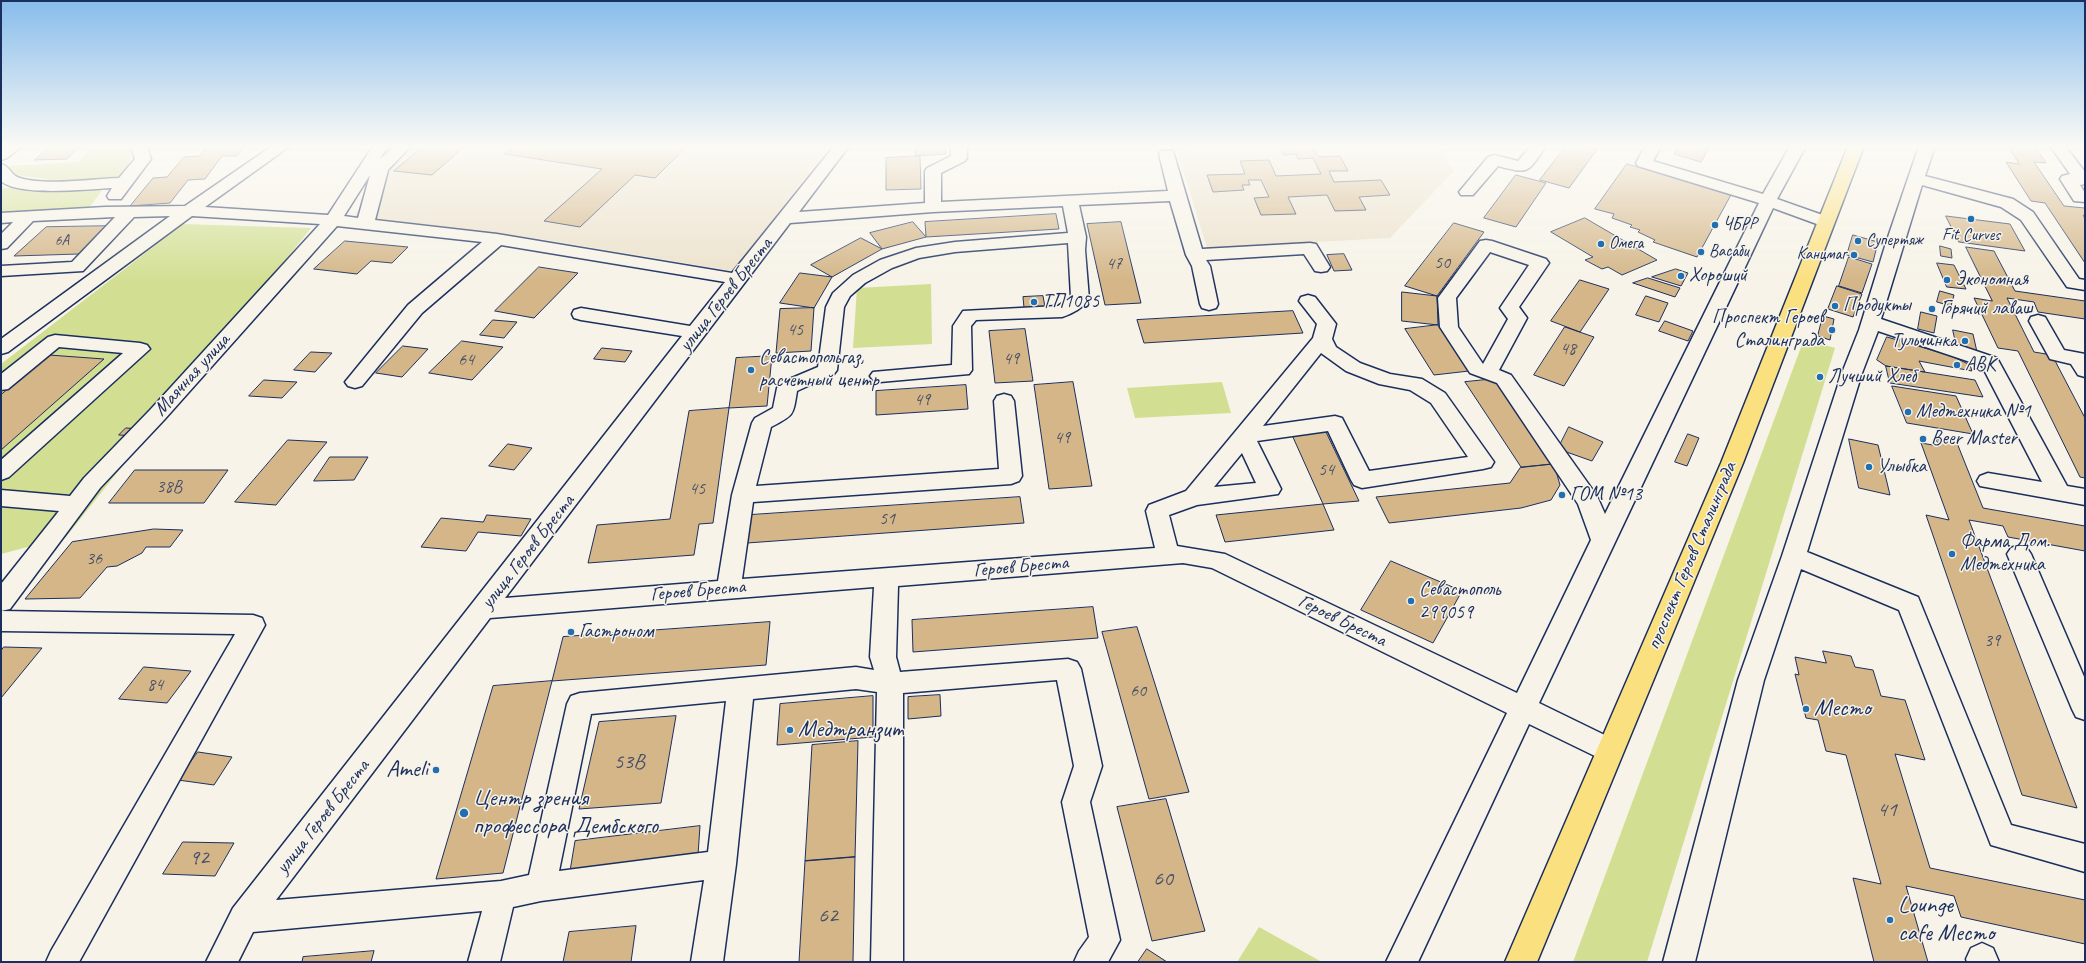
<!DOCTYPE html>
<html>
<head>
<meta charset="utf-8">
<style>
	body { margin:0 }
	#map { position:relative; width:2086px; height:963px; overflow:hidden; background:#f7f3e8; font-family:Caveat,sans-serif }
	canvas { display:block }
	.frame { position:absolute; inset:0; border:2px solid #1b2f5e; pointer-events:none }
</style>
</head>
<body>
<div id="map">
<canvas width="2086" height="963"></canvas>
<div class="frame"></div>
</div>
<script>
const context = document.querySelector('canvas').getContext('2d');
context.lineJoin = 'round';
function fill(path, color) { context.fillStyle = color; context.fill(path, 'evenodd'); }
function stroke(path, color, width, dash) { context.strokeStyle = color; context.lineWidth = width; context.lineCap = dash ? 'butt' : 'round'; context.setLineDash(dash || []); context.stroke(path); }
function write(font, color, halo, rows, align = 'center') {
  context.font = font + ' Caveat,sans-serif'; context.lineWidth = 3; context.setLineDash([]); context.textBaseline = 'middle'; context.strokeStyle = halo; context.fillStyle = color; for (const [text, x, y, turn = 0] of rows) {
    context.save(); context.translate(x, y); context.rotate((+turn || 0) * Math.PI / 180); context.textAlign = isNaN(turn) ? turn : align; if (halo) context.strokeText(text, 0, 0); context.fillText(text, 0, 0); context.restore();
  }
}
fill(new Path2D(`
	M 404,146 L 830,146 L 733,271 L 540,239 L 354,216 Z
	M 1193,146 L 1438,146 L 1454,171 L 1390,238 L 1207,248 L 1178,154 Z`), '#ece1cb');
fill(new Path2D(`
	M 93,146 L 133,146 L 127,173 L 113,179 L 51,180 L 18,175 L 8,166 L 78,162 Z
	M 1,187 L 4,188 L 104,188 L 88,209 L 1,213 Z
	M 183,224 L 311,228 L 66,537 L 1,554 L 1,364 Z
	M 931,284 L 932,344 L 853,348 L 857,288 Z
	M 1804,339 L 1835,348 L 1647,962 L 1573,962 Z
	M 1222,382 L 1231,413 L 1135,418 L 1127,388 Z
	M 1259,927 L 1322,962 L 1237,962 Z`), '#d2df92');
const building = new Path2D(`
	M 50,146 L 80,146 L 67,159 L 35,160 Z
	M 208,146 L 245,146 L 237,156 L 222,156 L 205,179 L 188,180 L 170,203 L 130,206 L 153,178 L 167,177 L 184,157 L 199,156 Z
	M 424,146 L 465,146 L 432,175 L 394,171 Z
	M 515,146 L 672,146 L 685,148 L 655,178 L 635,175 L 580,227 L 544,221 L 602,169 L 505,154 Z
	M 915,146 L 945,146 L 946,154 L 916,156 Z
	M 1281,146 L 1311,146 L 1319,157 L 1340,156 L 1348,171 L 1329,171 L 1334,182 L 1381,180 L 1390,195 L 1359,197 L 1366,210 L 1335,211 L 1327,195 L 1288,197 L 1296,214 L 1261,215 L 1254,198 L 1269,197 L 1261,180 L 1248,180 L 1250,185 L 1242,185 L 1244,190 L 1213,192 L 1207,175 L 1245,174 L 1240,161 L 1269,160 L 1276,176 L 1321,174 L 1313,158 L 1298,159 L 1296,154 L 1284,155 Z
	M 1566,146 L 1598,148 L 1569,188 L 1540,180 Z
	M 1710,146 L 1701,162 L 1674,154 L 1679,146 Z
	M 2008,146 L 2035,146 L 2046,163 L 2034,162 L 2064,206 L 2085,208 L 2085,216 L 2083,215 L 2085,219 L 2085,263 L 2045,203 L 2031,201 L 2006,162 L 2019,164 Z
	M 920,156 L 921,189 L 886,190 L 886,158 Z
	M 1627,164 L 1732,193 L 1697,257 L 1653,242 L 1655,240 L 1638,232 L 1640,230 L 1630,227 L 1632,225 L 1612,218 L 1614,214 L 1595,209 Z
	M 1516,175 L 1546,183 L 1516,227 L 1484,218 Z
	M 1056,214 L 1059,229 L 926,237 L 925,222 Z
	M 1946,216 L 2010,224 L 2025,251 L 1959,242 Z
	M 1585,218 L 1657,260 L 1622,275 L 1608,267 L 1602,269 L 1585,260 L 1593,257 L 1551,232 Z
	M 913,222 L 926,237 L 882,249 L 870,233 Z
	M 1121,222 L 1141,303 L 1105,305 L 1087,224 Z
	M 1454,223 L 1484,232 L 1437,296 L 1405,286 Z
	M 107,226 L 79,254 L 14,256 L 46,227 Z
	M 1853,235 L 1878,242 L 1873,262 L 1847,255 Z
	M 861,238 L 882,249 L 832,277 L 811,265 Z
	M 345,241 L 408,247 L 392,263 L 371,261 L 357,274 L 314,269 Z
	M 1940,246 L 1951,249 L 1952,258 L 1941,256 Z
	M 1966,247 L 1994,251 L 2015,291 L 2085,301 L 2085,319 L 2038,312 L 2034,302 L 2007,298 L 2034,352 L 2052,355 L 2085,418 L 2085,478 L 2080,477 L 2018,351 L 1998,348 L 1974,298 L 1992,301 Z
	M 1344,254 L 1352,270 L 1334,271 L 1327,255 Z
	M 1849,257 L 1872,264 L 1862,293 L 1839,286 Z
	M 1937,263 L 1954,265 L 1966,289 L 1947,287 Z
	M 539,267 L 578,273 L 534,318 L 495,311 Z
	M 1676,269 L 1688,273 L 1681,286 L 1652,277 Z
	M 800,273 L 832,277 L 814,308 L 780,303 Z
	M 1648,278 L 1680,288 L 1675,297 L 1633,283 Z
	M 1580,280 L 1609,289 L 1580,332 L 1551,321 Z
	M 1837,286 L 1862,294 L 1853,317 L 1828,309 Z
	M 1940,291 L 1954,295 L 1951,306 L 1937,302 Z
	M 1402,292 L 1437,296 L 1438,325 L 1402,321 Z
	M 1043,296 L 1045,307 L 1024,308 L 1023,297 Z
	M 1646,296 L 1668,303 L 1659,322 L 1636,315 Z
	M 814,308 L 811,351 L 776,353 L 780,309 Z
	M 1293,311 L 1303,333 L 1144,343 L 1137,320 Z
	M 1921,312 L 1937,316 L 1934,333 L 1918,329 Z
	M 1823,316 L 1834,319 L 1830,340 L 1818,336 Z
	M 493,320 L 517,322 L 504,338 L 480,335 Z
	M 1665,321 L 1693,331 L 1688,341 L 1659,331 Z
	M 1438,325 L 1469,371 L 1434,375 L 1405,329 Z
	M 1565,327 L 1594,337 L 1564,386 L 1534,375 Z
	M 1025,329 L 1033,381 L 995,383 L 989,331 Z
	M 1953,330 L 1973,334 L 1977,352 L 1957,347 Z
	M 1887,337 L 1952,356 L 1970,365 L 1972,371 L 1919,361 L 1925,372 L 1886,366 L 1877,360 Z
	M 462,341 L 503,347 L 472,380 L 429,373 Z
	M 403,346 L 428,349 L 402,377 L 376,373 Z
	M 602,348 L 632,351 L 625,362 L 594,359 Z
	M 311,352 L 332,353 L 315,372 L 294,370 Z
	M 49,355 L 104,359 L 1,450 L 1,395 Z
	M 772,356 L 767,406 L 729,408 L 736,358 Z
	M 1886,366 L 1975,380 L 1983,397 L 1890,383 Z
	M 1495,379 L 1554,464 L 1521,467 L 1465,382 Z
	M 264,380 L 297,382 L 282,398 L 249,396 Z
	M 1073,382 L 1092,486 L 1049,489 L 1034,385 Z
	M 966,385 L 968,409 L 876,415 L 876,391 Z
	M 1892,386 L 1956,396 L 1973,434 L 1907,423 Z
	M 729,408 L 713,523 L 699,524 L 694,555 L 588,563 L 597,525 L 670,519 L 689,411 Z
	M 1569,427 L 1603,442 L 1592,461 L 1558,449 Z
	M 126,428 L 142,429 L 135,436 L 119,435 Z
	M 1326,432 L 1359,501 L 1323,504 L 1334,530 L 1225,542 L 1216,515 L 1323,504 L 1292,435 Z
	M 1688,434 L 1699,438 L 1687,466 L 1675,462 Z
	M 1849,439 L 1878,445 L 1890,495 L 1859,488 Z
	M 1936,439 L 1957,443 L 1983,508 L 2085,526 L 2085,551 L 2008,537 L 2003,526 L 1969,520 L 2077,808 L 2022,795 L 1926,515 L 1949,520 L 1921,443 L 1939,446 Z
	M 288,440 L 327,442 L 276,505 L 235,502 Z
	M 508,444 L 532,448 L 514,470 L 489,466 Z
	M 330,457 L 368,457 L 354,480 L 314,481 Z
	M 1554,464 L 1560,485 L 1551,500 L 1521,508 L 1389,523 L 1376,497 L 1510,483 L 1520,468 Z
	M 135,470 L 228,470 L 204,503 L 109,503 Z
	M 1020,497 L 1024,523 L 747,543 L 750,515 Z
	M 487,515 L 531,519 L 521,536 L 478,532 L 466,551 L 421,547 L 441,518 L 483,522 Z
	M 154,529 L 183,530 L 170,547 L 146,547 L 142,553 L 117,566 L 107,567 L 80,598 L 25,599 L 72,542 Z
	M 1391,561 L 1462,591 L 1433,643 L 1361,610 Z
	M 1093,607 L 1098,638 L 913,652 L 912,620 Z
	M 770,622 L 766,665 L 552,681 L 563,637 Z
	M 1137,627 L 1189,792 L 1149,799 L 1102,632 Z
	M 4,647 L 42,648 L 1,698 L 1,651 Z
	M 1823,651 L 1851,656 L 1855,667 L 1873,670 L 1881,696 L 1905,700 L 1925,760 L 1895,754 L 1930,868 L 2085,900 L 2085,944 L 1961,917 L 1954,896 L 1906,886 L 1928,962 L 1874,962 L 1853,878 L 1881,884 L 1846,755 L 1826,751 L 1818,720 L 1806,718 L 1795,674 L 1799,675 L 1795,657 L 1826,663 Z
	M 144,667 L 191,671 L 167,703 L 119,699 Z
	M 552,681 L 503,873 L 436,879 L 493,686 Z
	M 940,695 L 941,716 L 908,719 L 908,697 Z
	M 873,696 L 873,737 L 777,745 L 780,704 Z
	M 676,716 L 661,803 L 579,809 L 599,722 Z
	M 858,741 L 855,857 L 805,861 L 812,745 Z
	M 198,752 L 232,757 L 214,785 L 178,780 Z
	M 1166,799 L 1205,931 L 1152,941 L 1117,807 Z
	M 700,826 L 698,855 L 570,871 L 575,841 Z
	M 183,842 L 234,843 L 215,876 L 163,874 Z
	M 855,857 L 853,962 L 799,962 L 805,861 Z
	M 636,926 L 631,962 L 563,962 L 569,932 Z
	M 1147,949 L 1167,962 L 1138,962 Z
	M 374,951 L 371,962 L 302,962 L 303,957 Z`);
fill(building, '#d4b688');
stroke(building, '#1b2f5e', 1);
const minor = new Path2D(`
	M 4,146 L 22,146 L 7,158 L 1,160 L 1,148 Z
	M 135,146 L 150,146 L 148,150 L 151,159 L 121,199 L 109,199 L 107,196 L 112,188 C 87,189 19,197 1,181 L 1,164 C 10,166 11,176 20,178 C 46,186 91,179 119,178 L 135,159 L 132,150 Z
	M 272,146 L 290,146 L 205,207 L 328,215 L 373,146 L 388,146 L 380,159 L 395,146 L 411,146 L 388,170 L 375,220 L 497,234 L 732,273 L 834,146 L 849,146 L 799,212 L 925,203 L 925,171 L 927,168 L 951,156 L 951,146 L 967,146 L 967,158 L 965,161 L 941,173 L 941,202 L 1168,191 L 1159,154 L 1161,151 L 1173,151 L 1202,249 L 1310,243 L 1316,244 L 1330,267 L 1327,271 L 1321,272 L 1315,271 L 1304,254 L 1206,260 L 1210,266 L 1218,304 L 1216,308 L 1209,310 L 1202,308 L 1200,304 L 1192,266 L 1186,255 L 1170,201 L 1079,205 L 1086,237 L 1085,250 L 1089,299 C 1084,307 1072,314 1062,317 L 976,320 L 971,326 L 972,370 L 969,374 L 880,382 L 873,380 L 870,376 L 873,372 L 952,365 L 953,326 L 963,311 L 1058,306 L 1071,297 L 1068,243 L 955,252 L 919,258 L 892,268 L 865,283 L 850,296 L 844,307 L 837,370 L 834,374 L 797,391 C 793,416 794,415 771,427 L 756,486 L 999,469 L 994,401 L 997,396 L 1004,394 L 1011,396 L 1014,401 L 1022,476 L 1019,481 L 1011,484 L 753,502 L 742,579 L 1155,548 L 1146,511 L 1149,505 L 1186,491 L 1313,338 L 1317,324 L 1299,301 L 1301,297 L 1308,295 L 1315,297 L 1336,324 L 1332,339 L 1336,347 L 1360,363 L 1390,374 L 1422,379 L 1445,393 L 1494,462 L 1491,467 L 1483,469 L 1362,488 L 1354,485 L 1351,480 L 1328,431 L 1257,441 L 1281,489 L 1278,494 L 1197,505 L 1169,515 L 1177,546 L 1225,554 L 1517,693 L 1591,540 L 1578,504 L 1497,383 L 1470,373 L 1440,327 L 1438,298 L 1480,241 L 1486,240 L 1492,241 L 1546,259 L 1549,263 L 1519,307 L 1527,318 L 1499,370 L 1511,375 L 1597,496 L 1605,514 L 1759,203 L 1638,166 L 1636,163 L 1645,146 L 1661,146 L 1653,161 L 1763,194 L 1790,146 L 1806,146 L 1777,199 L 1831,218 L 1833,222 L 1831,226 L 1825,227 L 1773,208 L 1539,703 L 1619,742 L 1623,750 L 1619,758 L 1609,762 L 1599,758 L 1529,724 L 1418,962 L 1386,962 L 1507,713 L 1212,568 L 1183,563 L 898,586 L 896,657 L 900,672 L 1068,659 L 1077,662 L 1081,669 L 1102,766 L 1090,802 L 1120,940 L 1108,962 L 1074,962 L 1079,951 L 1089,937 L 1062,802 L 1074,766 L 1057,680 L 903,693 L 903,962 L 871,962 L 877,692 L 856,689 L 753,699 L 736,864 L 723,962 L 691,962 L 704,880 L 541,901 L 513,907 L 500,962 L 468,962 L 482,911 L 253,932 L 238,962 L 206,962 L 233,908 L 682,336 L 581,320 L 574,318 L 572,314 L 574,310 L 581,308 L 690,326 L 725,282 L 501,245 L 422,313 L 362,386 L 355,388 L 348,386 L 345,382 L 408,305 L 482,242 L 337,226 L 164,420 L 100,488 L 10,609 L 1,611 L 253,615 L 262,618 L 265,625 L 79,962 L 46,962 L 51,951 L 235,634 L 1,631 L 1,584 L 59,511 L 1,506 L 1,490 L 70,496 L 84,478 L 150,410 L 320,224 L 192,216 L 8,352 L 1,354 L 1,339 L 170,216 L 134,217 L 83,271 L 1,276 L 1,266 L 72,262 L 115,217 L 33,221 L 7,248 L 1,249 L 1,234 L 13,222 L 1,223 L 1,213 L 105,207 L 185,206 ZM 370,175 L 358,218 L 344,216 ZM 1063,206 L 1068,233 L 955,242 L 916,248 L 880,260 L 853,275 L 833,293 L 826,307 L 818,367 L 780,383 L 777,388 L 773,408 L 755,418 L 752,423 L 732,495 L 718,581 L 505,598 L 790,223 L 933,212 ZM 1490,252 L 1529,265 L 1500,308 L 1508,319 L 1483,364 L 1458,327 L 1456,298 ZM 1321,353 L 1346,371 L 1379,384 L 1410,390 L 1431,403 L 1468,457 L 1369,471 L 1342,418 L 1335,416 L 1263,426 ZM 1242,453 L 1256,483 L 1214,487 ZM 874,587 L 870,657 L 874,670 L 856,667 L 580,693 L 571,696 L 567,704 L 529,875 L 501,881 L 276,900 L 490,618 ZM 726,701 L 708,852 L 559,871 L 591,714 Z
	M 1531,146 L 1546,146 C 1527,174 1529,174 1498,166 L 1473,195 L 1461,195 L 1459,192 L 1488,157 L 1494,155 L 1518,161 Z
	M 1919,146 L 1935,146 L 1925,176 L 2013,199 L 2033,212 L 2079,279 L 2085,280 L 2085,290 L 2067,287 L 2021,220 L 2001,207 L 1922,185 L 1881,319 L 1997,358 L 2067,486 L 2085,489 L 2085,505 L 1980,486 L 1977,481 L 1980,476 L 1988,473 L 2042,482 L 1982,366 L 1878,331 L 1862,373 L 1807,552 L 1918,597 L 2011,825 L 2085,844 L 2085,872 L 1991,845 L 1899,610 L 1801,569 L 1764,680 L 1695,962 L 1663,962 L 1738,680 L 1782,556 L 1842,373 L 1859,330 L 1886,243 Z
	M 2050,146 L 2065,146 L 2085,172 L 2085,184 L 2080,185 L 2085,193 L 2085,202 L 2074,201 L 2060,179 L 2062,176 L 2070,174 Z
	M 2038,315 L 2045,317 L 2064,350 L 2085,354 L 2085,377 L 2078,375 L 2071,364 L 2050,359 L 2029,321 L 2031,317 Z
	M 55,335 L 140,343 L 147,345 L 150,349 L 9,477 L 1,480 L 1,460 L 123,353 L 59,347 L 8,389 L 1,390 L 1,374 L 48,337 Z
	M 2019,545 L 2027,548 L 2031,554 L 2085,679 L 2085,720 L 2076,717 L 2072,709 L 2007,554 L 2011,548 Z
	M 1982,943 L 1993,948 L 1999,962 L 1967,962 L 1966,959 L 1971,948 Z`);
const major = new Path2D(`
	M 1848,146 L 1864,146 L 1743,463 L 1537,962 L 1505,962 L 1721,463 Z`);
stroke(minor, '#1b2f5e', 3);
stroke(major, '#1b2f5e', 3);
fill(minor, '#f7f3e8');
fill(major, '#fbe080');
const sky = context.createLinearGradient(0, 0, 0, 281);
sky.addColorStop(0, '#87bcec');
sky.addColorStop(0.52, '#fbfaf5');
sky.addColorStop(1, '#fbfaf500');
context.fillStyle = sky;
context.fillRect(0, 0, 2086, 281);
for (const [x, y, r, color] of [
	[1971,219,4,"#1f6fb2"],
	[1715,225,4,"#1f6fb2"],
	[1858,241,4,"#1f6fb2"],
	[1601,244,4,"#1f6fb2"],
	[1701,252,4,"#1f6fb2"],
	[1854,255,4,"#1f6fb2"],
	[1681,276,4,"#1f6fb2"],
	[1947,280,4,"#1f6fb2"],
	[1034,302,4,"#1f6fb2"],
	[1835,306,4,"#1f6fb2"],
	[1932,309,4,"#1f6fb2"],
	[1832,330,4,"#1f6fb2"],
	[1965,341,4,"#1f6fb2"],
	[1957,365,4,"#1f6fb2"],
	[751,370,4,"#1f6fb2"],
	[1820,377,4,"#1f6fb2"],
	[1908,412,4,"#1f6fb2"],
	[1923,439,4,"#1f6fb2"],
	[1869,467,4,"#1f6fb2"],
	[1562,495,4,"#1f6fb2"],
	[1952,554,4,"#1f6fb2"],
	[1411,601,4,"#1f6fb2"],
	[571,632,4,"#1f6fb2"],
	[1806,709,4,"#1f6fb2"],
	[790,730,4,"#1f6fb2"],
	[436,770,4,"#1f6fb2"],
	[464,813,5,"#1f6fb2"],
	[1890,920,4,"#1f6fb2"]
]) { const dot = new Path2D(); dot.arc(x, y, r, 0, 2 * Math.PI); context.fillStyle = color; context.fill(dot); stroke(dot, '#f7f3e8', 1.5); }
write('15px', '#495168', null, [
	["6А",62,241]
]);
write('17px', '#1b2f5e', '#f7f3e8', [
	["ЧБРР",1723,225],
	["Fit Curves",1971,236,"center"],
	["Супертяж",1866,241],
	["Омега",1609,244],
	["Васаби",1709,252],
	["Канцмаг",1846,255,"right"]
], 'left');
write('18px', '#495168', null, [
	["50",1442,263],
	["47",1114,264],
	["45",795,330],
	["48",1568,349],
	["49",1011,359],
	["64",466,360],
	["49",922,400],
	["49",1062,438],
	["54",1326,470],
	["38В",169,487],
	["45",697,489],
	["51",887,519],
	["36",94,559],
	["39",1992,641],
	["84",155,685],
	["60",1138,691]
]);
write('20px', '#1b2f5e', '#f7f3e8', [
	["Хороший",1689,276],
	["Экономная",1955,280],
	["ТП1085",1042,302],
	["Продукты",1843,306],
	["Горячий лаваш",1940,309],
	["Проспект Героев",1824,318,"right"],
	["Сталинграда",1824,341,"right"],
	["Тульчинка",1957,341,"right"],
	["Севастопольгаз,",759,358],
	["расчетный центр",759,381],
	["АВК",1965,365],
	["Лучший Хлеб",1828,377],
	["Медтехника №1",1916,412],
	["Beer Master",1931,439],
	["Улыбка",1877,467],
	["ГОМ №13",1570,495],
	["Фарма Дом.",1960,542],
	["Медтехника",1960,565],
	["Севастополь",1419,590],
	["299059",1419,613],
	["Гастроном",579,632]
], 'left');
write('20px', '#1b2f5e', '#f7f3e8', [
	["улица Героев Бреста",726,295,-52],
	["Маячная улица",192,375,-48],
	["улица Героев Бреста",528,552,-52],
	["проспект Героев Сталинграда",1692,556,-67],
	["Героев Бреста",1021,567,-5],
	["Героев Бреста",698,591,-5],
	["Героев Бреста",1342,621,26],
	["улица Героев Бреста",323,817,-52]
]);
write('22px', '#495168', null, [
	["53В",629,762],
	["41",1887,810],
	["92",199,858],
	["60",1163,879],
	["62",828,916]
]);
write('24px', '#1b2f5e', '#f7f3e8', [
	["Место",1814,709],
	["Медтранзит",798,730],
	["Ameli",428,770,"right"],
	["Центр зрения",473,799],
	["профессора Дембского",473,827],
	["Lounge",1898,906],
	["cafe Место",1898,934]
], 'left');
</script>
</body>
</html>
